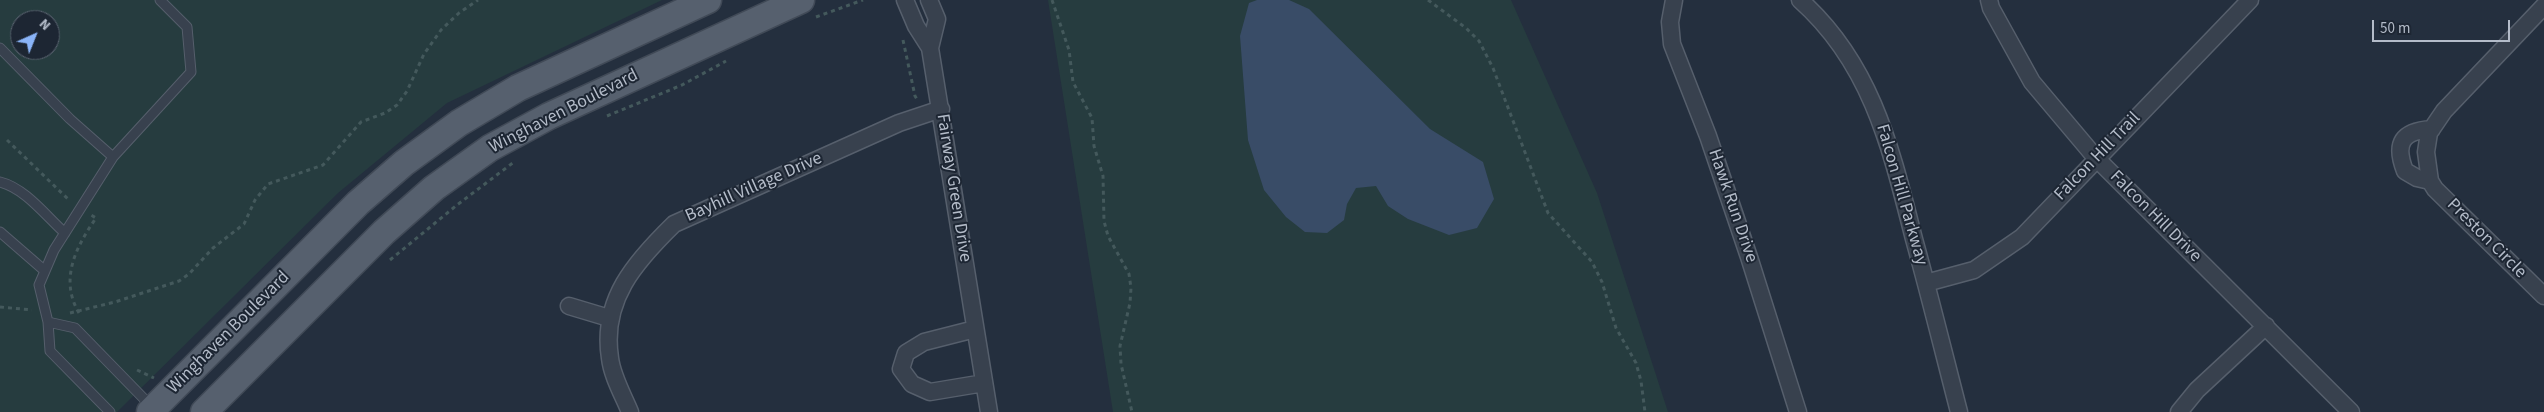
<!DOCTYPE html>
<html>
<head>
<meta charset="utf-8">
<style>
	body { margin:0 }
	#map { position:relative; width:2544px; height:412px; overflow:hidden; background:#242f3e; font-family:"Source Sans 3",sans-serif }
	canvas { display:block }
	.north { position:absolute; left:10px; top:10px; width:50px; height:50px; box-sizing:border-box; background:#1d2633; border:1px solid #59626f; border-radius:50%; rotate:44deg; font-size:14px; font-weight:700; line-height:20px; text-align:center; color:#b4bcc9 }
	.north::after { content:''; display:block; margin:auto; width:18px; height:22px; background:#8ab4f8; clip-path:polygon(50% 0,100% 100%,50% 72%,0 100%) }
	.scale { position:absolute; left:2372px; top:20px; width:138px; height:22px; box-sizing:border-box; border:2px solid #b4bcc9; border-top:0; padding-left:6px; font-size:15px; line-height:18px; white-space:nowrap; color:#b4bcc9; -webkit-text-stroke:4px #1d2633; paint-order:stroke }
</style>
</head>
<body>
<div id="map">
<canvas width="2544" height="412"></canvas>
<div class="north">N</div>
<div class="scale">50 m</div>
</div>
<script>
const context = document.querySelector('canvas').getContext('2d');
context.lineJoin = 'round';
function fill(path, color) { context.fillStyle = color; context.fill(path, 'evenodd'); }
function stroke(path, color, width, dash) { context.strokeStyle = color; context.lineWidth = width; context.lineCap = dash ? 'butt' : 'round'; context.setLineDash(dash || []); context.stroke(path); }
function write(font, color, halo, rows, align = 'center') {
  context.font = font + ' "Source Sans 3",sans-serif'; context.lineWidth = 4; context.setLineDash([]); context.textBaseline = 'middle'; context.strokeStyle = halo; context.fillStyle = color; for (const [text, x, y, turn = 0] of rows) {
    context.save(); context.translate(x, y); context.rotate((+turn || 0) * Math.PI / 180); context.textAlign = isNaN(turn) ? turn : align; if (halo) context.strokeText(text, 0, 0); context.fillText(text, 0, 0); context.restore();
  }
}
fill(new Path2D(`
	M 0,0 L 662,0 L 447,103 L 338,193 L 117,412 L 0,412 ZM 20,20 L 50,20 L 50,50 L 20,50 Z
	M 1048,0 L 1511,0 L 1597,193 L 1668,412 L 1113,412 Z`), '#263c3f');
fill(new Path2D(`
	M 1257,0 L 1289,0 L 1309,9 L 1430,129 L 1483,162 L 1494,199 L 1477,228 L 1449,235 L 1408,219 L 1388,206 L 1376,186 L 1356,188 L 1347,204 L 1344,220 L 1327,233 L 1305,232 L 1286,217 L 1264,190 L 1248,140 L 1240,36 L 1249,3 Z`), '#394c67');
const service = new Path2D(`
	M 0,48 L 70,119 L 113,157
	M 0,182 C 25,188 46,216 65,233
	M 0,232 L 45,271
	M 48,322 L 75,328 L 151,406
	M 110,412 L 50,351 L 48,322 L 39,285 L 54,250 L 113,157 L 191,72 L 187,27 L 160,0`);
const minor = new Path2D(`
	M 905,0 L 916,26 L 930,48 L 989,412
	M 929,0 L 937,19 L 930,48
	M 1674,0 L 1670,22 L 1672,44 L 1708,136 L 1749,257 L 1798,412
	M 1800,0 C 1872,64 1891,149 1914,239 C 1930,297 1944,354 1959,412
	M 1989,0 L 1991,8 L 2032,82 L 2096,158 L 2351,412
	M 2544,6 L 2444,111 L 2429,133 L 2426,152 L 2430,181 L 2435,189 L 2544,296
	M 2430,181 L 2417,178 L 2405,171 C 2394,143 2402,131 2432,129
	M 1926,283 L 1974,270 L 2022,237 L 2250,0
	M 569,306 L 609,318
	M 975,329 L 924,342 L 906,353 L 901,369 L 912,384 L 930,392 L 984,383
	M 630,412 C 623,395 612,376 610,358 C 601,300 635,262 674,224 L 899,123 L 941,109
	M 2179,412 L 2197,390 L 2266,326`);
const primary = new Path2D(`
	M 150,412 L 358,203 L 404,163 L 459,123 L 518,88 L 708,0
	M 204,412 L 384,232 L 434,188 L 490,148 L 549,116 L 801,0`);
stroke(service, '#565f6c', 11);
stroke(minor, '#565f6c', 19);
stroke(primary, '#414a57', 29);
stroke(new Path2D(`
	M 1052,0 L 1069,50 L 1073,82 L 1092,118 L 1094,146 L 1103,176 L 1104,221 L 1108,236 L 1129,274 L 1131,288 L 1130,303 L 1120,346 L 1121,364 L 1132,412
	M 1428,0 L 1466,28 L 1479,41 L 1493,68 L 1548,213 L 1592,262 L 1602,282 L 1616,328 L 1636,363 L 1641,381 L 1645,412
	M 816,17 L 863,0
	M 903,40 L 915,96 L 918,101
	M 607,116 L 682,85 L 726,61
	M 7,140 L 70,201
	M 390,260 L 457,205 L 514,162
	M 0,307 L 32,310
	M 70,313 L 115,302 L 179,281 L 189,274 L 213,248 L 244,224 L 255,200 L 268,184 L 323,165 L 361,122 L 385,113 L 397,105 L 407,91 L 424,54 L 441,30 L 459,13 L 478,0
	M 79,313 C 59,279 76,247 96,218 L 91,215
	M 137,370 L 154,378`), '#44595c', 3, [4, 4]);
stroke(service, '#38414e', 9);
stroke(minor, '#38414e', 16);
stroke(primary, '#56606e', 26);
write('18px', '#b4bcc9', '#1d2633', [
	["Winghaven Boulevard",564,112,-27],
	["Falcon Hill Trail",2098,157,-46],
	["Bayhill Village Drive",754,188,-24],
	["Fairway Green Drive",953,188,81],
	["Falcon Hill Parkway",1901,195,74],
	["Hawk Run Drive",1732,206,71],
	["Falcon Hill Drive",2155,217,45],
	["Preston Circle",2486,239,45],
	["Winghaven Boulevard",229,333,-45]
]);
</script>
</body>
</html>
